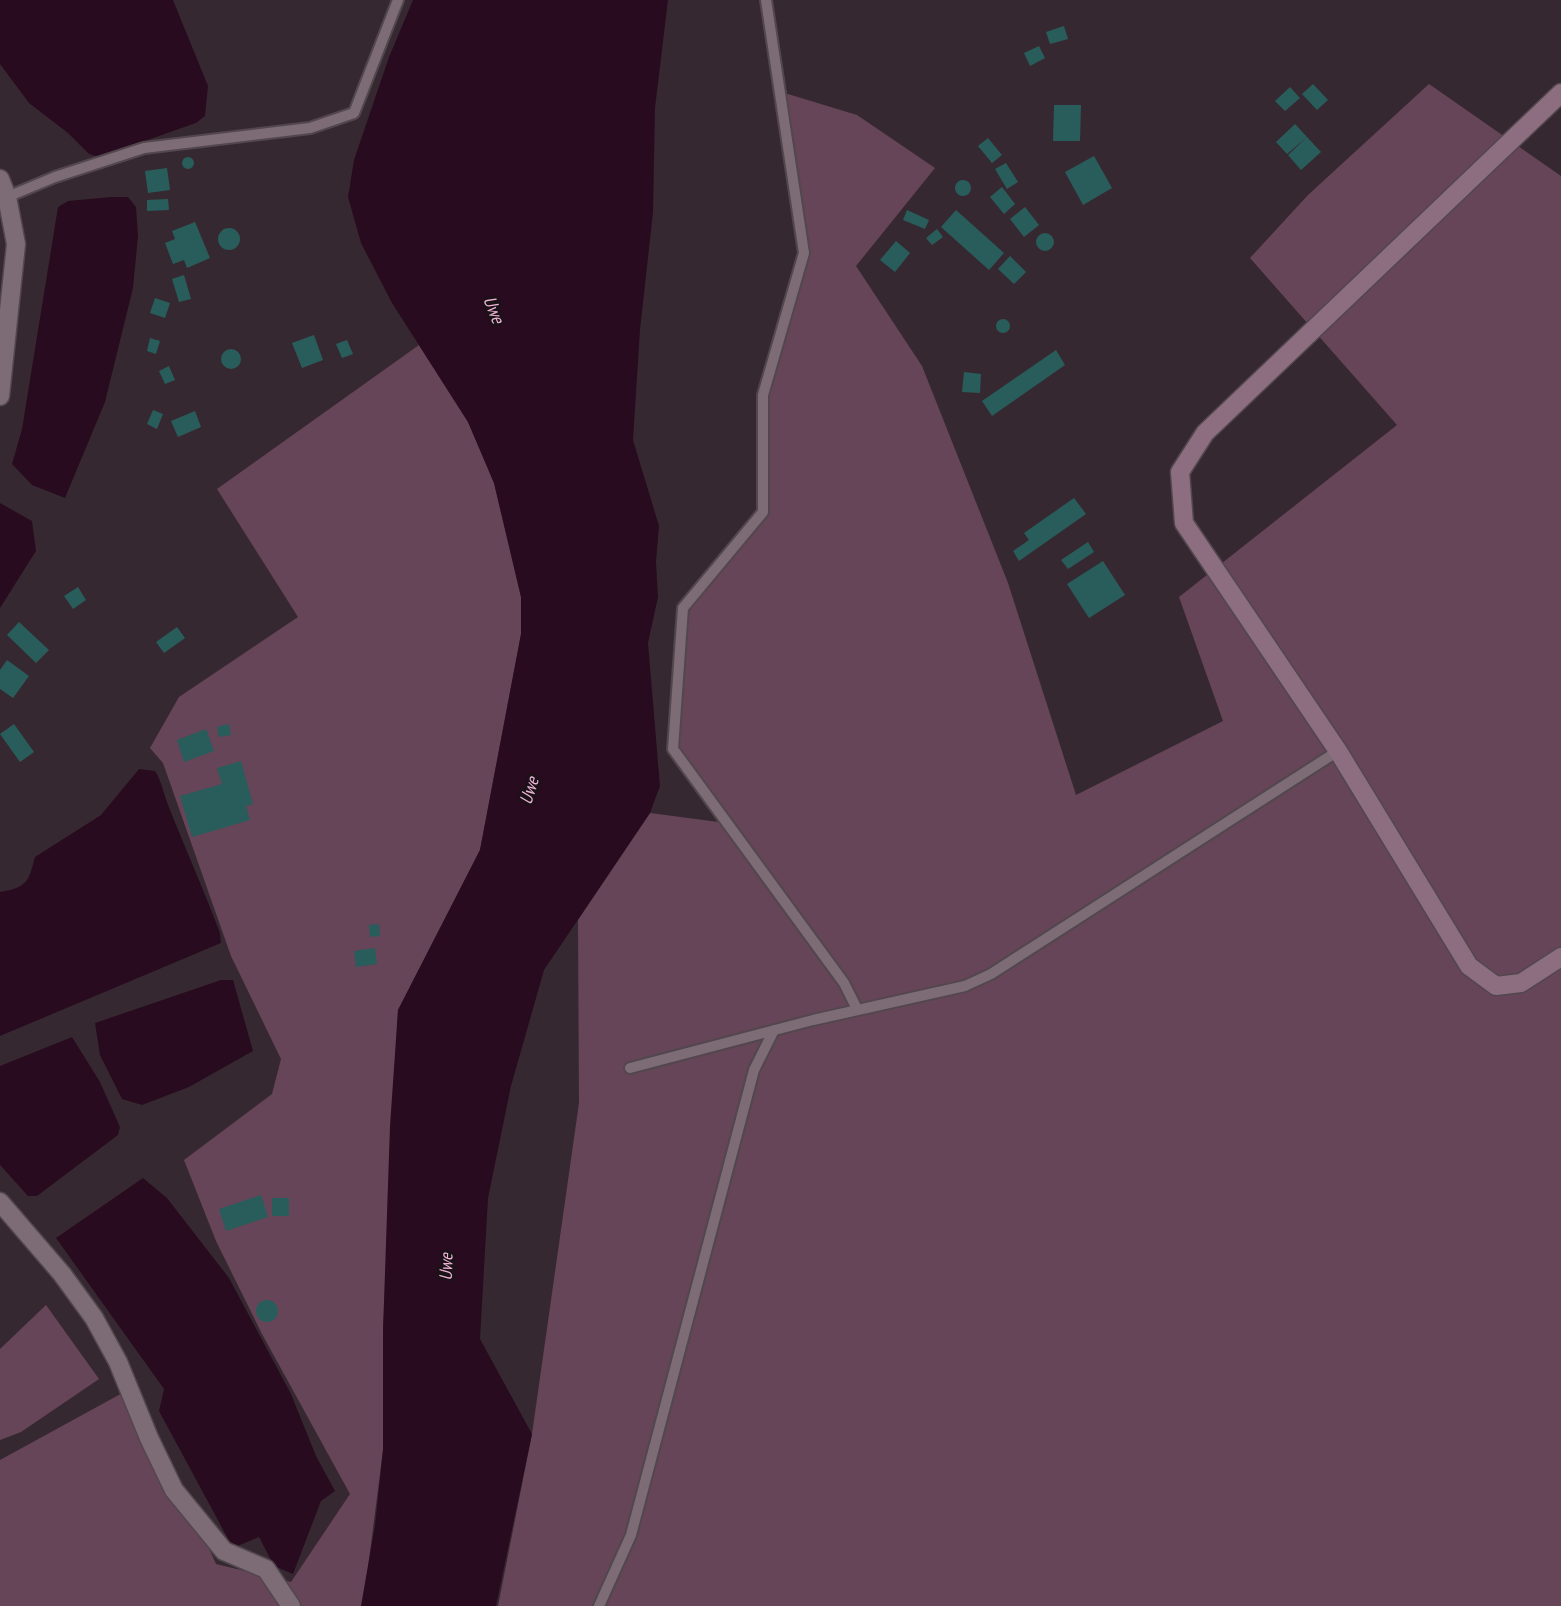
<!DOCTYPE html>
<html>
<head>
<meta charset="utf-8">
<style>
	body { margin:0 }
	canvas { display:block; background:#362830 }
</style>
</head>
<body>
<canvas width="1561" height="1606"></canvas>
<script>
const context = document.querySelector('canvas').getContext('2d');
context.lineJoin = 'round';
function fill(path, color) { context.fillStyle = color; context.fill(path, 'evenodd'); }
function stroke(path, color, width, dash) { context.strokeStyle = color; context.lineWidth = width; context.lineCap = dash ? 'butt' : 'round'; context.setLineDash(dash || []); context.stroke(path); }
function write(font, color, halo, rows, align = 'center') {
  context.font = font + ' "PT Sans Narrow",sans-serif'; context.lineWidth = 5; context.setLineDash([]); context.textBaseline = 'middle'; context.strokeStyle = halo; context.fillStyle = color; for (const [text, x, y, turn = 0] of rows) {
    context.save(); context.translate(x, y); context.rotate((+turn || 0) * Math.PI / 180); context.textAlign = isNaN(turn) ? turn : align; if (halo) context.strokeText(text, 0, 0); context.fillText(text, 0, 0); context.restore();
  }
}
fill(new Path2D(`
	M 1429,84 L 1561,176 L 1561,1606 L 498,1606 L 532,1434 L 579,1103 L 578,920 L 650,813 L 726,823 L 673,749 L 683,608 L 763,512 L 763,395 L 804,253 L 778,91 L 857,115 L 935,168 L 856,266 L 922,366 L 1008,583 L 1076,795 L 1223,721 L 1179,597 L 1397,425 L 1250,258 L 1308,195 Z
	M 419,345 L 468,422 L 494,483 L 521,597 L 521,634 L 480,850 L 398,1010 L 383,1331 L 383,1450 L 364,1599 L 361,1606 L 0,1606 L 0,1460 L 137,1385 L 216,1564 L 291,1582 L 350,1494 L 262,1334 L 216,1241 L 184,1160 L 272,1094 L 281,1059 L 231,956 L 163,763 L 150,748 L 179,697 L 298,617 L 217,489 Z
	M 46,1305 L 99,1379 L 21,1432 L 0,1440 L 0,1349 Z`), '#664559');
fill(new Path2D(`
	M 0,0 L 173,0 L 208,86 L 205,116 L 196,123 L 99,157 L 89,154 L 68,133 L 29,103 L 0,64 Z
	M 413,0 L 668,0 L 655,108 L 653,212 L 640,330 L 633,440 L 659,526 L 656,562 L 658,597 L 648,643 L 660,786 L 650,813 L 544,970 L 511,1086 L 488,1198 L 480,1339 L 532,1434 L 496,1606 L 361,1606 L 375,1525 L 383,1450 L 383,1331 L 390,1126 L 398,1010 L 480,850 L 521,634 L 521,597 L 494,483 L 468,422 L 392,303 L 361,243 L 348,197 L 354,160 L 389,57 Z
	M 111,197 L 128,197 L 136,207 L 138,236 L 133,288 L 105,402 L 65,498 L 32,485 L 12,464 L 22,429 L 58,207 L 68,201 Z
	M 0,503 L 32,521 L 36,551 L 0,608 Z
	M 139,769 L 155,771 C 162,782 163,792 168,805 C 185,848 204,890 220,933 L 221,943 L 0,1036 L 0,892 C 27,887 28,883 35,857 L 101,815 Z
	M 221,980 L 233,980 L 253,1051 L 189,1087 L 142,1105 L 122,1099 L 100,1055 L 95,1023 Z
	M 72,1037 L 100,1082 L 120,1127 L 118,1135 L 37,1196 L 28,1196 L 0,1165 L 0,1066 Z
	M 143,1178 L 167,1198 L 229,1278 L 291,1394 L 316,1456 L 335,1491 L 321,1501 L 293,1574 L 274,1566 L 259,1537 L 233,1548 L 159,1411 L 164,1389 L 56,1238 Z`), '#280b1f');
fill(new Path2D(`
	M 1064,26 L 1068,39 L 1050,44 L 1046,32 Z
	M 1039,46 L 1045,58 L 1030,66 L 1024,53 Z
	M 1313,84 L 1328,100 L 1317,110 L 1302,94 Z
	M 1290,87 L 1300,98 L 1285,111 L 1275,101 Z
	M 1054,105 L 1081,105 L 1080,141 L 1053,141 Z
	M 1295,124 L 1307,137 L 1287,154 L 1276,142 Z
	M 1307,137 L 1321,152 L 1301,170 L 1288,155 Z
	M 988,138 L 1002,155 L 992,163 L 978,146 Z
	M 1094,156 L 1112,188 L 1083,205 L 1065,172 Z
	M182 163a6 6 0 1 1 12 0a6 6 0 1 1-12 0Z
	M 1006,163 L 1018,182 L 1007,189 L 995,169 Z
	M 167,168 L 170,190 L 148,193 L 145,171 Z
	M955 188a8 8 0 1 1 16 0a8 8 0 1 1-16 0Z
	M 1002,187 L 1015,204 L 1004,214 L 990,197 Z
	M 168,199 L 169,210 L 147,211 L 147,200 Z
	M 1025,207 L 1039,225 L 1024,237 L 1010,219 Z
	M 907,210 L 929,220 L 925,229 L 903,220 Z
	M 956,210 L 1004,253 L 989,270 L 941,227 Z
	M 195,222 L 210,258 L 187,268 L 184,260 L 173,264 L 165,243 L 175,239 L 172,231 Z
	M218 239a11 11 0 1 1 22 0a11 11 0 1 1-22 0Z
	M 937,229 L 943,237 L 932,245 L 926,238 Z
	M1036 242a9 9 0 1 1 18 0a9 9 0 1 1-18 0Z
	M 896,241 L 910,253 L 895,272 L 880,260 Z
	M 1010,256 L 1026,272 L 1014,284 L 998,269 Z
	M 184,275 L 191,299 L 179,302 L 172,279 Z
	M 155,298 L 170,303 L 165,318 L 150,313 Z
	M996 326a7 7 0 1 1 14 0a7 7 0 1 1-14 0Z
	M 314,335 L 323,360 L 302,368 L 292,343 Z
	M 150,338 L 160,341 L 156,354 L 147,351 Z
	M 347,340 L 353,354 L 342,358 L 336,344 Z
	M221 359a10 10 0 1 1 20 0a10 10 0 1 1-20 0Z
	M 1056,350 L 1065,365 L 992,416 L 982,401 Z
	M 169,366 L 175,380 L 165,384 L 159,371 Z
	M 964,372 L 981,374 L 980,393 L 962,392 Z
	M 153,410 L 163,414 L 157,429 L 147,424 Z
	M 195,411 L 201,427 L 178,437 L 171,421 Z
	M 1074,498 L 1086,514 L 1019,561 L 1013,551 L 1029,540 L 1024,533 Z
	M 1088,542 L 1094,552 L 1068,569 L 1061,560 Z
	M 1103,561 L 1125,595 L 1089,618 L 1067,584 Z
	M 78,587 L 86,600 L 73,609 L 64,596 Z
	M 19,622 L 49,650 L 36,663 L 7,635 Z
	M 177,627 L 185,638 L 164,653 L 156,642 Z
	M 7,660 L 29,676 L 13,698 L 0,689 L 0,670 Z
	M 14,724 L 34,752 L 20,762 L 0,734 Z
	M 229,724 L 231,735 L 219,737 L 217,727 Z
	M 206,729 L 214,751 L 184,762 L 177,740 Z
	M 241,761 L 253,804 L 246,806 L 250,820 L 192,837 L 180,796 L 222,784 L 217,768 Z
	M 379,924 L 380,936 L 370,937 L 369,925 Z
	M 375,948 L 377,964 L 356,967 L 354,951 Z
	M 261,1195 L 268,1217 L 226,1231 L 219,1209 Z
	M 272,1198 L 289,1198 L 289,1216 L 272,1216 Z
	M256 1311a11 11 0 1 1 22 0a11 11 0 1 1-22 0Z`), '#285d5b');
const lane = new Path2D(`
	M 766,0 L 804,253 L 763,395 L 763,512 L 683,608 L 673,749 L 844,983 L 857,1009
	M 7,197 L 55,177 L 144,148 L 310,128 L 354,113 L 398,0
	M 630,1068 L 813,1020 L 965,986 L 991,974 L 1338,751
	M 599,1606 L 631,1535 L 754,1070 L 774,1030`);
const street = new Path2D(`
	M 0,179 L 7,197 L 16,244 L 0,396
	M 0,1202 L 62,1274 L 94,1318 L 118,1362 L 149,1438 L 174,1490 L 224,1551 L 266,1569 L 291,1606`);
const secondary = new Path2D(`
	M 1561,93 L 1205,433 L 1180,472 L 1184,523 L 1338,751 L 1469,966 L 1496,986 L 1521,983 L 1561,957`);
stroke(lane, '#52474d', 14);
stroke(street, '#52474d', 21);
stroke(secondary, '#52474d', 21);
stroke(lane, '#7d6c76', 10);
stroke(street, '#7d6c76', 18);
stroke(secondary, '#8d6e81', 18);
write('italic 18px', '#f0b2d7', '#191317', [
	["Uwe",493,310,68],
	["Uwe",530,791,-73],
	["Uwe",447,1267,-88]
]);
</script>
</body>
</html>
